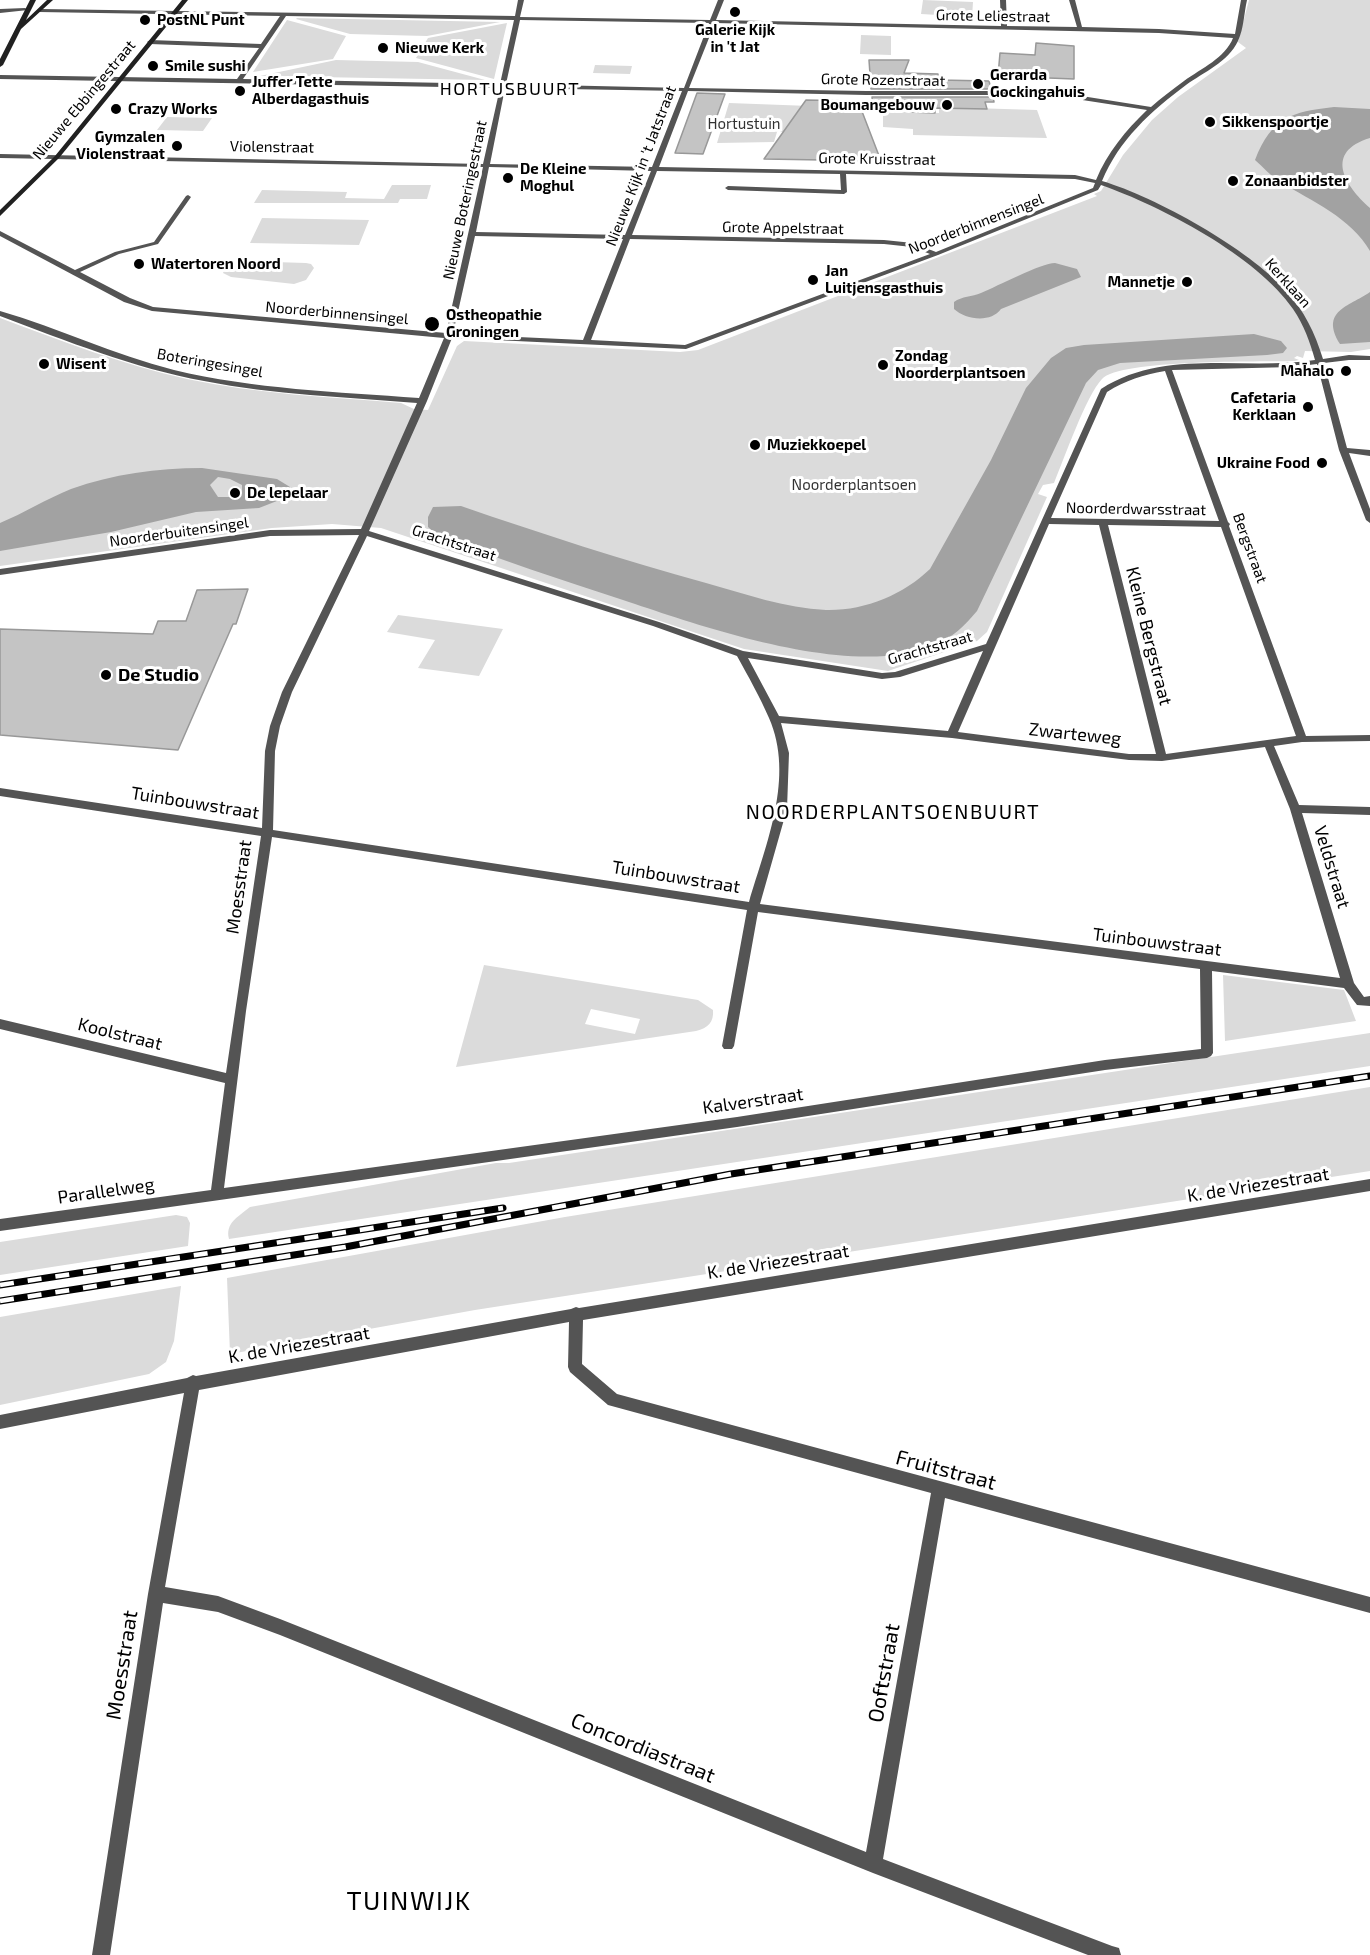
<!DOCTYPE html>
<html>
<head>
<meta charset="utf-8">
<style>
	body { margin:0 }
	canvas { display:block; background:#fff }
</style>
</head>
<body>
<canvas width="1370" height="1955"></canvas>
<script>
const context = document.querySelector('canvas').getContext('2d');
context.lineJoin = 'round';
function fill(path, color) { context.fillStyle = color; context.fill(path, 'evenodd'); }
function stroke(path, color, width, dash) { context.strokeStyle = color; context.lineWidth = width; context.lineCap = dash ? 'butt' : 'round'; context.setLineDash(dash || []); context.stroke(path); }
function write(font, color, halo, rows, align = 'center') {
  context.font = font + ' "Exo 2",sans-serif'; context.lineWidth = 6; context.setLineDash([]); context.textBaseline = 'middle'; context.strokeStyle = halo; context.fillStyle = color; for (const [text, x, y, turn = 0] of rows) {
    context.save(); context.translate(x, y); context.rotate((+turn || 0) * Math.PI / 180); context.textAlign = isNaN(turn) ? turn : align; if (halo) context.strokeText(text, 0, 0); context.fillText(text, 0, 0); context.restore();
  }
}
fill(new Path2D(`
	M 923,0 L 973,2 L 972,17 L 921,14 Z
	M 1249,0 L 1370,0 L 1370,349 L 1351,352 L 1305,351 L 1303,358 L 1297,356 L 1294,358 L 1299,360 L 1295,361 C 1261,362 1120,359 1102,379 C 1086,396 1064,459 1054,483 L 1043,485 L 1038,494 L 1047,497 L 987,632 L 977,641 L 888,671 L 744,649 L 381,528 L 332,524 L 272,528 L 0,566 L 0,318 C 62,341 123,365 187,379 C 257,394 330,397 401,403 L 414,409 L 428,410 L 457,346 L 464,341 L 680,352 L 698,350 L 1097,196 L 1094,194 L 1101,191 L 1123,155 L 1152,120 L 1178,97 L 1246,48 L 1238,42 Z
	M 296,19 L 297,18 L 500,22 L 427,36 L 350,34 Z
	M 287,20 L 346,36 L 333,59 L 253,72 Z
	M 507,23 L 494,79 L 416,58 L 428,38 Z
	M 861,35 L 891,36 L 891,55 L 860,54 Z
	M 336,60 L 418,62 L 485,80 L 260,76 Z
	M 595,65 L 632,66 L 630,74 L 593,73 Z
	M 729,103 L 810,106 L 845,133 L 777,132 L 774,142 L 717,143 Z
	M 939,107 L 1037,110 L 1047,138 L 913,135 L 913,129 L 883,127 L 883,111 L 939,113 Z
	M 167,117 L 212,118 L 203,131 L 157,130 Z
	M 392,185 L 431,185 L 427,199 L 400,199 L 398,203 L 254,203 L 262,190 L 347,192 L 345,198 L 384,199 Z
	M 262,218 L 369,220 L 359,245 L 250,243 Z
	M 242,261 L 306,263 L 311,264 L 314,268 L 306,280 L 294,284 L 231,277 L 223,273 L 226,266 Z
	M 398,615 L 503,629 L 479,676 L 418,668 L 435,640 L 387,632 Z
	M 484,965 L 698,1000 L 713,1010 C 714,1022 708,1028 696,1031 L 456,1067 ZM 591,1009 L 640,1019 L 635,1034 L 585,1024 Z
	M 1223,975 L 1344,990 L 1356,1021 L 1225,1041 Z
	M 1370,1033 L 1370,1066 L 229,1239 C 225,1223 238,1217 250,1207 L 496,1163 L 509,1163 Z
	M 1370,1087 L 1370,1171 L 475,1310 L 230,1354 L 227,1278 L 565,1217 Z
	M 176,1215 L 187,1217 L 190,1223 L 188,1246 L 0,1275 L 0,1242 Z
	M 181,1286 L 174,1341 L 166,1362 L 149,1374 L 0,1405 L 0,1317 Z`), '#dbdbdb');
fill(new Path2D(`
	M 1334,107 L 1370,109 L 1370,138 C 1324,152 1344,185 1370,208 L 1370,251 C 1351,218 1312,201 1280,182 C 1271,176 1263,167 1255,160 C 1272,117 1291,112 1334,107 Z
	M 1055,263 L 1077,269 L 1081,277 L 1001,309 C 991,323 966,320 954,309 L 954,302 C 962,296 972,297 981,293 C 998,286 1041,263 1055,263 Z
	M 1370,292 L 1370,342 L 1340,344 C 1320,311 1348,307 1370,292 Z
	M 1254,334 L 1281,341 L 1287,348 L 1283,353 L 1267,355 L 1120,363 L 1098,370 L 1086,383 L 977,611 C 964,626 953,638 934,645 C 853,680 704,627 623,600 C 561,580 499,559 438,536 L 428,527 L 428,517 L 433,507 L 461,506 C 542,534 623,560 706,583 C 745,594 785,608 826,610 C 864,611 903,595 930,569 L 991,460 L 1026,388 L 1051,358 L 1066,348 L 1084,345 Z
	M 202,468 L 277,479 L 290,487 L 290,491 L 282,499 L 259,508 L 196,512 L 111,532 L 0,551 L 0,523 C 24,513 46,499 71,489 C 113,474 157,468 202,468 ZM 218,477 L 230,479 L 242,485 L 242,493 L 235,497 L 218,497 L 210,485 Z`), '#a2a2a2');
const building = new Path2D(`
	M 1036,43 L 1074,46 L 1074,79 L 998,76 L 1000,53 L 1035,55 Z
	M 869,60 L 909,60 L 904,73 L 938,74 L 939,80 L 989,81 L 991,89 L 871,89 Z
	M 697,93 L 725,94 L 703,154 L 675,153 Z
	M 872,97 L 993,97 L 994,102 L 985,102 L 987,109 L 935,108 L 935,113 L 910,112 L 910,108 L 873,107 Z
	M 806,100 L 858,101 L 881,161 L 764,159 Z
	M 248,589 L 236,624 L 233,624 L 178,750 L 0,735 L 0,629 L 153,634 L 158,621 L 186,621 L 197,590 Z`);
fill(building, '#c4c4c4');
stroke(building, '#989898', 1.5);
fill(new Path2D(`
	M 518,0 L 524,0 L 520,17 L 710,20 L 718,0 L 724,0 L 716,20 L 1001,26 L 1000,0 L 1006,0 L 1007,26 L 1077,27 L 1069,0 L 1075,0 L 1082,27 L 1159,29 L 1235,34 L 1241,0 L 1247,0 C 1244,13 1244,28 1238,41 C 1228,62 1204,72 1186,85 C 1151,111 1119,140 1102,181 C 1156,197 1249,249 1286,291 C 1304,310 1315,333 1323,359 L 1349,355 L 1370,356 L 1370,360 L 1349,360 L 1324,363 L 1347,448 L 1370,450 L 1370,456 L 1349,453 L 1370,509 L 1370,523 L 1366,520 L 1339,450 L 1317,364 L 1292,367 L 1172,370 L 1228,522 L 1230,524 L 1229,526 L 1306,736 L 1370,735 L 1370,741 L 1302,742 L 1274,746 L 1299,805 L 1370,807 L 1370,815 L 1302,813 L 1354,983 L 1364,997 L 1370,996 L 1370,1006 L 1357,1005 L 1344,988 L 1212,971 L 1213,1053 L 1211,1056 L 1207,1058 L 1105,1070 L 737,1127 L 0,1231 L 0,1219 L 211,1190 L 225,1083 L 0,1029 L 0,1019 L 226,1073 L 261,836 L 0,796 L 0,788 L 262,828 L 265,751 L 270,726 L 282,692 L 359,535 L 270,536 L 0,575 L 0,569 L 270,530 L 361,529 L 417,403 C 346,397 274,395 204,381 C 133,368 67,341 0,316 L 0,311 C 59,328 114,355 174,370 C 254,389 337,392 419,398 L 444,338 L 152,311 L 124,302 L 0,236 L 0,231 L 75,270 L 115,252 L 154,242 L 186,196 L 188,195 L 191,197 L 158,244 L 119,254 L 80,272 L 130,298 L 153,307 L 446,333 L 483,167 L 0,158 L 0,154 L 483,164 L 500,88 L 0,79 L 0,75 L 237,79 L 259,48 L 150,44 L 147,42 L 150,40 L 261,44 L 280,16 L 39,12 L 41,9 L 515,16 ZM 286,16 L 514,20 L 500,84 L 243,79 ZM 520,20 L 709,23 L 684,88 L 506,84 ZM 715,23 L 1159,33 L 1233,38 C 1225,58 1202,68 1184,81 C 1173,89 1161,98 1151,107 L 1050,91 L 866,91 L 689,88 ZM 505,88 L 682,91 L 652,167 L 490,164 ZM 688,91 L 866,95 L 1050,95 L 1147,110 C 1126,130 1107,153 1096,180 L 1075,175 L 659,167 ZM 489,167 L 651,171 L 625,235 L 476,232 ZM 657,171 L 840,174 L 841,190 L 728,186 L 725,188 L 728,190 L 844,194 L 847,192 L 846,174 L 1075,179 L 1095,183 L 1093,188 L 936,252 L 913,243 L 884,240 L 632,235 ZM 1101,185 C 1161,206 1257,256 1293,309 C 1304,325 1310,342 1315,360 C 1244,371 1165,348 1101,389 L 986,644 L 895,672 L 882,673 L 743,651 L 659,622 L 369,531 L 427,401 L 452,338 L 686,349 L 938,255 L 1098,190 ZM 475,236 L 623,239 L 583,340 L 453,334 ZM 630,239 L 884,244 L 912,247 L 930,254 L 685,345 L 591,340 ZM 1165,371 L 1219,521 L 1051,518 L 1107,392 C 1126,380 1143,375 1165,371 ZM 1049,524 L 1099,525 L 1156,754 L 1129,754 L 958,732 ZM 1108,525 L 1221,527 L 1296,736 L 1166,754 ZM 367,536 L 653,626 L 737,656 C 748,676 760,697 769,718 C 795,777 766,844 749,902 L 273,830 L 275,751 L 280,726 L 292,692 ZM 983,651 L 948,731 L 779,716 L 748,658 L 882,679 L 900,677 ZM 781,723 L 952,738 L 1129,760 L 1162,761 L 1265,747 L 1290,809 L 1340,978 L 760,904 L 787,809 L 789,753 ZM 272,837 L 747,910 L 722,1046 L 724,1049 L 732,1049 L 734,1046 L 758,912 L 1200,969 L 1201,1049 L 1105,1060 L 737,1117 L 224,1188 L 246,1011 Z
	M 0,9 L 25,8 L 28,10 L 0,13 Z
	M 1370,1179 L 1370,1191 L 583,1320 L 582,1364 L 617,1394 L 1370,1597 L 1370,1613 L 945,1498 L 883,1859 L 1112,1946 L 1119,1948 L 1121,1955 L 1088,1955 L 873,1873 L 280,1635 L 218,1612 L 163,1603 L 110,1955 L 92,1955 L 148,1594 L 184,1393 L 0,1429 L 0,1415 L 187,1378 L 193,1375 L 196,1376 L 571,1309 L 576,1307 L 579,1308 ZM 569,1322 L 568,1367 L 570,1372 L 608,1405 L 931,1493 L 866,1852 L 280,1619 L 218,1596 L 165,1587 L 199,1390 Z`), '#545454');
fill(new Path2D(`
	M 30,0 L 36,0 L 26,20 L 47,0 L 53,0 L 21,29 L 3,65 L 0,67 L 0,59 Z
	M 182,0 L 188,0 L 59,158 L 0,216 L 0,210 L 55,156 Z`), '#212121');
const rail = new Path2D(`
	M 0,1285 L 503,1208
	M 0,1301 L 345,1247 L 731,1174 L 1370,1076`);
stroke(rail, '#000', 7);
stroke(rail, '#fff', 4.5, [14]);
for (const [x, y, r, color] of [
	[735,12,6,"#000"],
	[145,20,6,"#000"],
	[383,48,6,"#000"],
	[153,66,6,"#000"],
	[978,84,6,"#000"],
	[240,91,6,"#000"],
	[947,105,6,"#000"],
	[116,109,6,"#000"],
	[1210,122,6,"#000"],
	[177,146,6,"#000"],
	[508,178,6,"#000"],
	[1233,181,6,"#000"],
	[139,264,6,"#000"],
	[813,280,6,"#000"],
	[1187,282,6,"#000"],
	[432,324,8,"#000"],
	[44,364,6,"#000"],
	[883,365,6,"#000"],
	[1346,371,6,"#000"],
	[1308,407,6,"#000"],
	[755,445,6,"#000"],
	[1322,463,6,"#000"],
	[235,493,6,"#000"],
	[106,675,6,"#000"]
]) { const dot = new Path2D(); dot.arc(x, y, r, 0, 2 * Math.PI); context.fillStyle = color; context.fill(dot); stroke(dot, '#fff', 2); }
write('15px', '#000', '#fff', [
	["Grote Leliestraat",993,16,1],
	["Grote Rozenstraat",883,80,1],
	["Nieuwe Ebbingestraat",84,100,-50],
	["Violenstraat",272,147,1],
	["Grote Kruisstraat",877,159,1],
	["Nieuwe Kijk in 't Jatstraat",641,166,-69],
	["Nieuwe Boteringestraat",465,200,-78],
	["Noorderbinnensingel",976,224,-21],
	["Grote Appelstraat",783,228,1],
	["Kerklaan",1288,283,48],
	["Noorderbinnensingel",337,313,5],
	["Boteringesingel",210,363,10],
	["Noorderdwarsstraat",1136,509,1],
	["Noorderbuitensingel",179,532,-8],
	["Grachtstraat",454,543,18],
	["Bergstraat",1250,548,70],
	["Grachtstraat",930,648,-16]
]);
write('bold 15px', '#000', '#fff', [
	["PostNL Punt",157,20],
	["Galerie Kijk",735,30,"center"],
	["in 't Jat",735,47,"center"],
	["Nieuwe Kerk",395,48],
	["Smile sushi",165,66],
	["Gerarda",990,75],
	["Gockingahuis",990,92],
	["Juffer Tette",252,82],
	["Alberdagasthuis",252,99],
	["Boumangebouw",935,105,"right"],
	["Crazy Works",128,109],
	["Sikkenspoortje",1222,122],
	["Gymzalen",165,137,"right"],
	["Violenstraat",165,154,"right"],
	["De Kleine",520,169],
	["Moghul",520,186],
	["Zonaanbidster",1245,181],
	["Watertoren Noord",151,264],
	["Jan",825,271],
	["Luitjensgasthuis",825,288],
	["Mannetje",1175,282,"right"],
	["Ostheopathie",446,315],
	["Groningen",446,332],
	["Zondag",895,356],
	["Noorderplantsoen",895,373],
	["Wisent",56,364],
	["Mah̄alo",1334,371,"right"],
	["Cafetaria",1296,398,"right"],
	["Kerklaan",1296,415,"right"],
	["Muziekkoepel",767,445],
	["Ukraine Food",1310,463,"right"],
	["De lepelaar",247,493]
], 'left');
write('15px', '#323232', '#fff', [
	["Hortustuin",744,124],
	["Noorderplantsoen",854,485]
]);
context.letterSpacing = '1.5px';
write('18px', '#000', '#fff', [
	["HORTUSBUURT",510,89]
]);
context.letterSpacing = '0px';
write('18px', '#000', '#fff', [
	["Kleine Bergstraat",1149,636,76],
	["Zwarteweg",1075,734,6],
	["Tuinbouwstraat",195,803,9],
	["Veldstraat",1332,867,73],
	["Tuinbouwstraat",676,877,9],
	["Moesstraat",239,887,-82],
	["Tuinbouwstraat",1157,942,7],
	["Koolstraat",120,1034,14],
	["Kalverstraat",753,1101,-8],
	["K. de Vriezestraat",1258,1185,-9],
	["Parallelweg",106,1191,-8],
	["K. de Vriezestraat",778,1262,-9],
	["K. de Vriezestraat",299,1345,-10]
]);
write('bold 18px', '#000', '#fff', [
	["De Studio",118,675]
], 'left');
context.letterSpacing = '1.5px';
write('20px', '#000', '#fff', [
	["NOORDERPLANTSOENBUURT",893,812]
]);
context.letterSpacing = '0px';
write('21px', '#000', '#fff', [
	["Fruitstraat",946,1470,15],
	["Moesstraat",122,1665,-81],
	["Ooftstraat",884,1673,-80],
	["Concordiastraat",643,1748,22]
]);
context.letterSpacing = '1.5px';
write('26px', '#000', '#fff', [
	["TUINWIJK",409,1901]
]);
context.letterSpacing = '0px';
</script>
</body>
</html>
